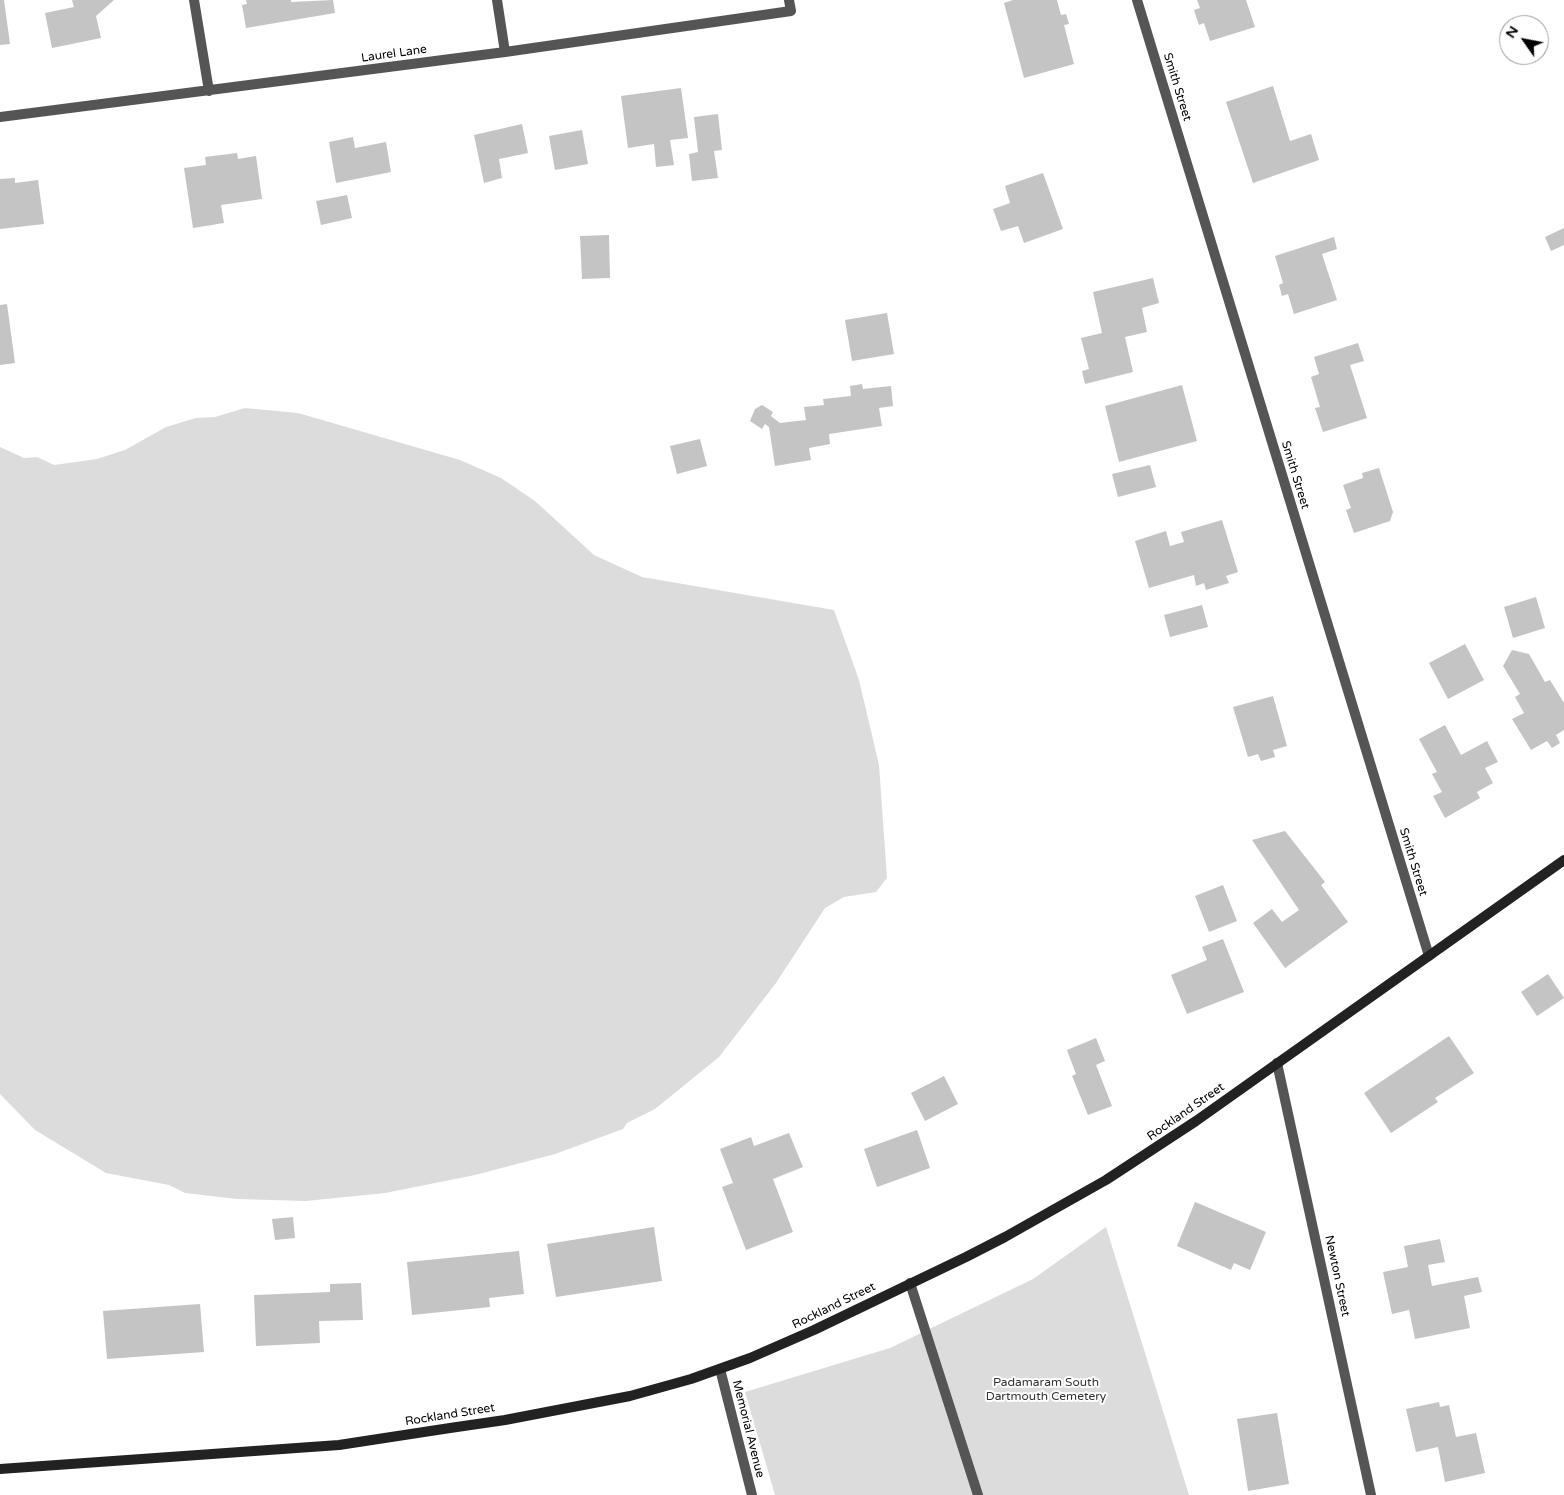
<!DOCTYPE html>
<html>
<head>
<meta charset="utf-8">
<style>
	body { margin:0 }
	#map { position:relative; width:1564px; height:1495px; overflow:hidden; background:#fff; font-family:"Varela Round",sans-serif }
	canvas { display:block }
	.north { position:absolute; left:1499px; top:15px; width:50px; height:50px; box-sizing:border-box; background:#fff; border:1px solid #999; border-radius:50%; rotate:303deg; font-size:14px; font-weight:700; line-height:20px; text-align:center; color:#000 }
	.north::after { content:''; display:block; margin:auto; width:18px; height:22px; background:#000; clip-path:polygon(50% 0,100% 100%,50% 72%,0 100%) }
</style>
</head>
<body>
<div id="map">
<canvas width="1564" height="1495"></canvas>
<div class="north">N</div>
</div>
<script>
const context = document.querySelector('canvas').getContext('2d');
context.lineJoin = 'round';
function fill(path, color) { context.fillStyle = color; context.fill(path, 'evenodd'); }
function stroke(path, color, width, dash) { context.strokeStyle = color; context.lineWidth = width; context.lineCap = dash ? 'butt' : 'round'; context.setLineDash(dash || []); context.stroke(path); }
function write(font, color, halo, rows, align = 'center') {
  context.font = font + ' "Varela Round",sans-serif'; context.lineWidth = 4; context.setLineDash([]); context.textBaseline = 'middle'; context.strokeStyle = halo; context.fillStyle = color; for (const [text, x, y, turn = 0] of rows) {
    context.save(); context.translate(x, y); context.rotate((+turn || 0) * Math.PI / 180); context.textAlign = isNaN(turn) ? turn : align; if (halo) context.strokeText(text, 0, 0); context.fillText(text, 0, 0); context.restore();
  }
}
fill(new Path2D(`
	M 245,408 L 298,413 L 460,460 L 501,478 L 535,501 L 594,555 L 642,577 L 834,610 L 859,680 L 879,765 L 887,878 L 876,892 L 844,897 L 825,908 L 776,983 L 719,1057 L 655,1109 L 627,1123 L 623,1129 L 555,1154 L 475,1175 L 385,1193 L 306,1201 L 237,1199 L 185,1193 L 169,1185 L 106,1173 L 35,1130 L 0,1094 L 0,447 L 24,458 L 37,457 L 54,465 L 97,459 L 125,450 L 166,427 L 196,418 L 215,417 Z
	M 1106,1227 L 1189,1495 L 775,1495 L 745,1392 L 890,1348 L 1033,1279 Z`), '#dcdcdc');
fill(new Path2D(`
	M 0,0 L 4,0 L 10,44 L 0,45 Z
	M 72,0 L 114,0 L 96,16 L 101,38 L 52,48 L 45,13 L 74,7 Z
	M 246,0 L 291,0 L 291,2 L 333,0 L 335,13 L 246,28 L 242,5 L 247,4 Z
	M 1013,0 L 1057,0 L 1061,15 L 1066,14 L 1069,24 L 1064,25 L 1074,64 L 1024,78 L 1004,3 Z
	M 1197,0 L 1246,0 L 1255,27 L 1210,41 L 1204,23 L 1199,25 L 1194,10 L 1200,8 Z
	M 1273,86 L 1290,141 L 1311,134 L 1319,160 L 1253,183 L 1226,102 Z
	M 681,88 L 688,138 L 670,140 L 674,165 L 656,167 L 654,144 L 628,148 L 621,96 Z
	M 718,114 L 722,150 L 714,151 L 718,178 L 692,181 L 689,154 L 698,152 L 694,117 Z
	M 522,124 L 528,153 L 499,159 L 502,178 L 484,183 L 474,135 Z
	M 582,130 L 588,164 L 555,170 L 549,136 Z
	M 353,137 L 355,148 L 386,142 L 391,172 L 336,183 L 329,142 Z
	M 237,153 L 238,159 L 256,156 L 262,199 L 221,205 L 224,223 L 193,228 L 184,168 L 206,165 L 205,157 Z
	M 1043,173 L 1063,229 L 1024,243 L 1018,226 L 1001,231 L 993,209 L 1010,203 L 1005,186 Z
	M 15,178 L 15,183 L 38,180 L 44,224 L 0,229 L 0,179 Z
	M 347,195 L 352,218 L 321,225 L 316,201 Z
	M 1564,228 L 1564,245 L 1551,251 L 1545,237 Z
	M 609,235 L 610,278 L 582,279 L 580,236 Z
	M 1334,237 L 1337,249 L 1322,254 L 1337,300 L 1294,314 L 1288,294 L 1282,296 L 1279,285 L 1283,283 L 1275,256 Z
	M 1153,278 L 1159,303 L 1142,308 L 1147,332 L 1125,337 L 1133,372 L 1085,384 L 1082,371 L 1089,369 L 1081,338 L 1102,333 L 1093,292 Z
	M 7,304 L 15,363 L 0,365 L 0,305 Z
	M 887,313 L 894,354 L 852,361 L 845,320 Z
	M 1358,343 L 1364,361 L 1350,365 L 1367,418 L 1323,432 L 1315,408 L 1320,407 L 1311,377 L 1319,374 L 1314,357 Z
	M 862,384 L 863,389 L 891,386 L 893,406 L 879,408 L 882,426 L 829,434 L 830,444 L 809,448 L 811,460 L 775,466 L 769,427 L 765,424 L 762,429 L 750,421 L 755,409 L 762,405 L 773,412 L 771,416 L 780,423 L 806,420 L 804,407 L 824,405 L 823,399 L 851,396 L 850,386 Z
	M 1182,385 L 1197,441 L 1119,462 L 1105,406 Z
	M 700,439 L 707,466 L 677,474 L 670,446 Z
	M 1150,465 L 1156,487 L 1118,497 L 1112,474 Z
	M 1379,468 L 1393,512 L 1390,521 L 1354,533 L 1346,510 L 1351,508 L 1343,485 L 1363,478 L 1362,473 Z
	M 1222,520 L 1238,572 L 1226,576 L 1229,583 L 1206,590 L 1204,583 L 1196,586 L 1194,575 L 1149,588 L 1135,541 L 1166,531 L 1170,546 L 1184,542 L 1181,532 Z
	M 1536,597 L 1545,628 L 1513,638 L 1504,607 Z
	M 1202,605 L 1208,627 L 1170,637 L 1164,615 Z
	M 1465,644 L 1484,680 L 1448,699 L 1429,663 Z
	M 1512,650 L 1529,654 L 1545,682 L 1550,680 L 1564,703 L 1564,730 L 1556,735 L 1560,743 L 1552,748 L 1547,741 L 1531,750 L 1512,719 L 1524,713 L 1515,697 L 1520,694 L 1503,666 Z
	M 1273,696 L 1287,746 L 1273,750 L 1275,757 L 1261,761 L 1258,754 L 1248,757 L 1233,707 Z
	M 1445,725 L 1461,755 L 1487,741 L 1498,762 L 1485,768 L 1493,783 L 1477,792 L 1480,798 L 1445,818 L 1433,796 L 1442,792 L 1432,774 L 1437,772 L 1419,739 Z
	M 1285,831 L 1325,882 L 1321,885 L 1348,922 L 1285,968 L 1253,923 L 1272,909 L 1282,922 L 1299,910 L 1252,840 Z
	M 1223,885 L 1237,921 L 1209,932 L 1195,896 Z
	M 1223,939 L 1244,992 L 1187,1014 L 1171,975 L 1207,960 L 1202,947 Z
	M 1548,974 L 1564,998 L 1537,1016 L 1521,992 Z
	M 1449,1036 L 1474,1073 L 1435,1098 L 1438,1102 L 1391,1133 L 1364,1093 Z
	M 1096,1038 L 1105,1061 L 1096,1065 L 1112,1106 L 1088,1115 L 1072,1076 L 1076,1074 L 1067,1050 Z
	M 944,1076 L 958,1104 L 925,1121 L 911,1093 Z
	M 917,1130 L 930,1168 L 877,1187 L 864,1149 Z
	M 789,1133 L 803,1167 L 773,1179 L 793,1232 L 746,1250 L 722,1187 L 733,1183 L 720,1149 L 751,1137 L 754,1146 Z
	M 1195,1202 L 1266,1232 L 1250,1270 L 1234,1263 L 1231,1270 L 1177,1246 Z
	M 293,1217 L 295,1238 L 275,1240 L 272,1219 Z
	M 654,1227 L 662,1281 L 556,1297 L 547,1244 Z
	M 1440,1239 L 1445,1262 L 1428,1265 L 1432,1286 L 1478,1277 L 1482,1292 L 1464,1296 L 1470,1328 L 1415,1339 L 1409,1310 L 1392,1314 L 1383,1272 L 1408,1267 L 1404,1246 Z
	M 519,1251 L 524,1294 L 489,1298 L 490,1307 L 412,1315 L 407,1262 Z
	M 361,1283 L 363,1320 L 319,1321 L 320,1343 L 256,1346 L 254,1295 L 330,1292 L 330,1284 Z
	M 200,1304 L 204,1352 L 107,1359 L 103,1311 Z
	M 1439,1402 L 1440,1407 L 1449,1405 L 1456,1437 L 1476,1433 L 1485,1473 L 1445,1482 L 1438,1447 L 1416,1452 L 1406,1409 Z
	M 1277,1413 L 1289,1484 L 1248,1491 L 1237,1419 Z`), '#c4c4c4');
stroke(new Path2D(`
	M 910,1283 L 978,1495`), '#555', 10);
stroke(new Path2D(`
	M 194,0 L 209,91
	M 497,0 L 505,52
	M 1137,0 L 1429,956
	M 0,117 L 505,52 L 791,11 L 789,0
	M 1277,1063 L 1371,1495
	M 720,1369 L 752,1495`), '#555', 10);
stroke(new Path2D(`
	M 0,1469 L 339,1445 L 450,1428 L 505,1420 L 630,1396 L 691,1379 L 750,1358 L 814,1330 L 966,1257 L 1005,1237 L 1106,1180 L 1196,1121 L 1564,860`), '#222', 10);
write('12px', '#000', '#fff', [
	["Laurel Lane",394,54,-8],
	["Smith Street",1177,87,73],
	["Smith Street",1295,475,73],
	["Smith Street",1413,862,73],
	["Rockland Street",1186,1112,-35],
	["Newton Street",1337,1276,78],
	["Rockland Street",834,1306,-26],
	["Rockland Street",450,1415,-9],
	["Memorial Avenue",748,1429,76]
]);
write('12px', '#333', '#fff', [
	["Padamaram South",1046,1383],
	["Dartmouth Cemetery",1046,1397]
]);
</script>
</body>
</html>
